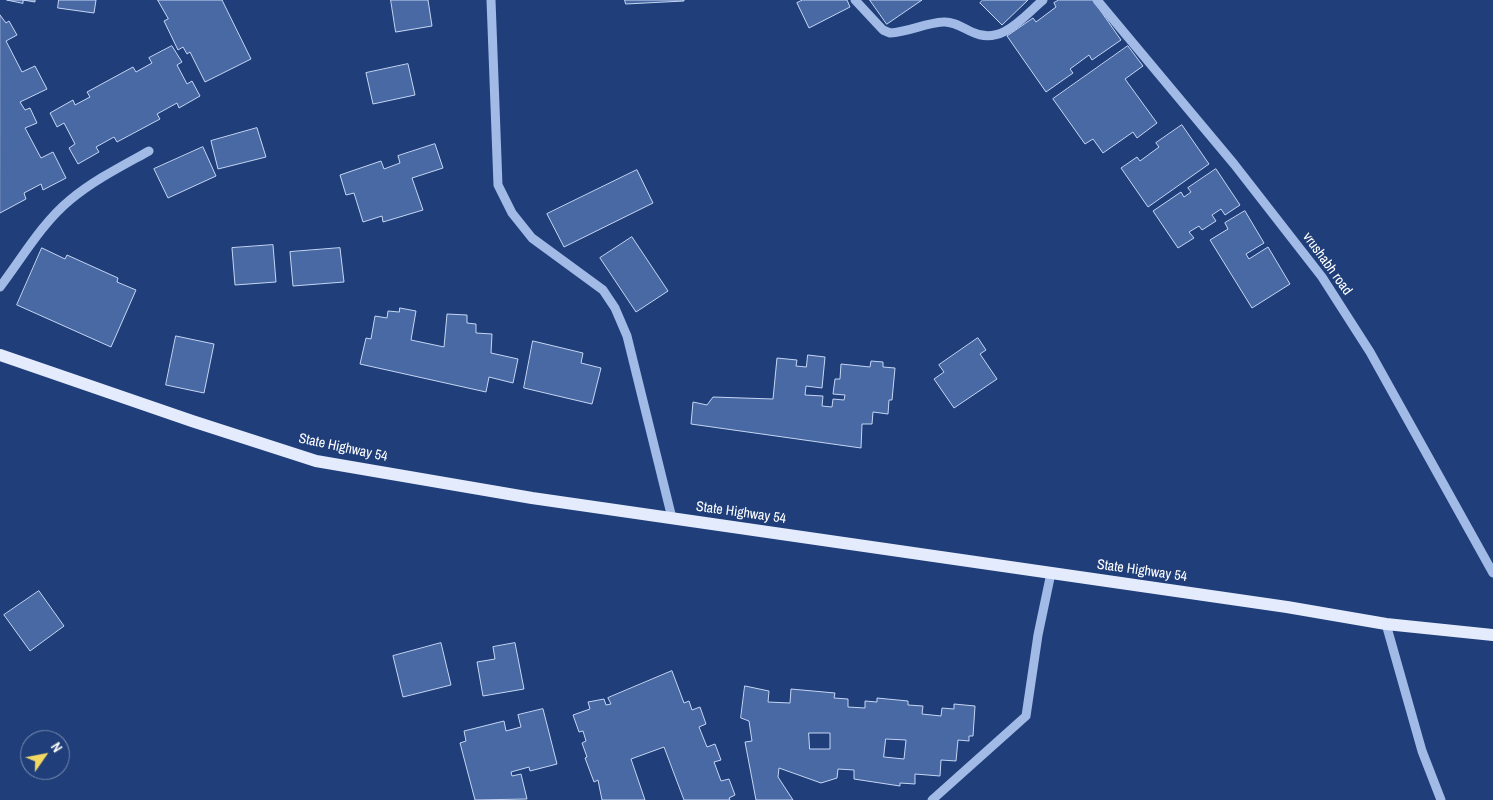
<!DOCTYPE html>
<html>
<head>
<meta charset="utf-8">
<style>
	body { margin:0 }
	#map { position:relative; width:1493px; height:800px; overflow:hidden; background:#203f7a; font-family:"Archivo Narrow",sans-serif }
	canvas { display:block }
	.north { position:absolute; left:20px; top:730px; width:50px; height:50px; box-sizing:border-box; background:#203f7a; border:1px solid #798caf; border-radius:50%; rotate:57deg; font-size:14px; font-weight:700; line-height:20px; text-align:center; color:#fff }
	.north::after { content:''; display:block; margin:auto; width:18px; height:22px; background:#f2d763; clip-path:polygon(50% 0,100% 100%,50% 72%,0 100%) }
</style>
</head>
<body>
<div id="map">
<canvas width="1493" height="800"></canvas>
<div class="north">N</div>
</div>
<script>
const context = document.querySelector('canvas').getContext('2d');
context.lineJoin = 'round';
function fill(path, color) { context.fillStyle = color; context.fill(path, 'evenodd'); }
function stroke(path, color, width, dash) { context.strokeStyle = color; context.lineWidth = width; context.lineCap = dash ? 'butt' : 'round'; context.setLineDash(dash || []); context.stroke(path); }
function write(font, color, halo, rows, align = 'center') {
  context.font = font + ' "Archivo Narrow",sans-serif'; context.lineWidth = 4; context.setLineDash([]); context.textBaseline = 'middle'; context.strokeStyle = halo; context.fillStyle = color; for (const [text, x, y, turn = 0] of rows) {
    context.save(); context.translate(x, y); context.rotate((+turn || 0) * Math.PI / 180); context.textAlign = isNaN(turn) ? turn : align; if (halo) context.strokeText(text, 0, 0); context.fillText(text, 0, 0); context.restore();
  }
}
const building = new Path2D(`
	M 7,0 L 35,0 L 35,2 L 23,0 L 23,3 Z
	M 59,0 L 96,0 L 94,13 L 58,8 Z
	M 158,0 L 222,0 L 251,59 L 205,82 L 190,52 L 187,54 L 183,47 L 178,50 L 164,21 L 168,19 Z
	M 391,0 L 428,0 L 432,26 L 396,32 Z
	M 625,0 L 684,0 L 684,1 L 626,4 Z
	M 803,0 L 847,0 L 850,7 L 809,28 L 797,3 Z
	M 870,0 L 922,0 L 887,24 Z
	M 983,0 L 1028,0 L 1002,25 L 980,3 Z
	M 1059,0 L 1093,0 L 1121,40 L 1092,60 L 1089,55 L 1070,69 L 1073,73 L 1046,92 L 1007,36 L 1033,18 L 1036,22 L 1056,7 L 1054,3 Z
	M 0,15 L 6,23 L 9,21 L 17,35 L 6,41 L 22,72 L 35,66 L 47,89 L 20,102 L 25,110 L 30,108 L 37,123 L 25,128 L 41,158 L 53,152 L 66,178 L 43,190 L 41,184 L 24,193 L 26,199 L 0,213 Z
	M 172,46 L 182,62 L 177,65 L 187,84 L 192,81 L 200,96 L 179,108 L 177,103 L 157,114 L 160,119 L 117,142 L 114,137 L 96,147 L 99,152 L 78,164 L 69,148 L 75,144 L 64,123 L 57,127 L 50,113 L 73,100 L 75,105 L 90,97 L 87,92 L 133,67 L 136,72 L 152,63 L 149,58 Z
	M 1128,46 L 1143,66 L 1125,79 L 1157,123 L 1137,138 L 1133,132 L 1103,153 L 1093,139 L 1085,144 L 1053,99 Z
	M 408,64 L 415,95 L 373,104 L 366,73 Z
	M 1182,125 L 1209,164 L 1148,207 L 1121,168 L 1137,157 L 1140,161 L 1159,147 L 1156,143 Z
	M 257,128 L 266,157 L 218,169 L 211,141 Z
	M 435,144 L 443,168 L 412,178 L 423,210 L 383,222 L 382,216 L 363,222 L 354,193 L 346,195 L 340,175 L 381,161 L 384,169 L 400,163 L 398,156 Z
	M 203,147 L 216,176 L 168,198 L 154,169 Z
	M 1216,169 L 1240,205 L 1225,215 L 1221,209 L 1212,215 L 1216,221 L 1202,230 L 1199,226 L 1189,232 L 1194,238 L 1178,248 L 1153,211 L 1181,192 L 1184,197 L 1191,192 L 1188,188 Z
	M 637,170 L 653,203 L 564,247 L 547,214 Z
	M 1245,211 L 1264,243 L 1246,254 L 1249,259 L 1268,247 L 1290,284 L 1252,308 L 1210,240 L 1228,229 L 1225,223 Z
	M 632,237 L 668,291 L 636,312 L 600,258 Z
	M 273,245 L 276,282 L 235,285 L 232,248 Z
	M 42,248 L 65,259 L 67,255 L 118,278 L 117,282 L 136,290 L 111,347 L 17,305 Z
	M 340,248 L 344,282 L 293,286 L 290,252 Z
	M 400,308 L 416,311 L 411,340 L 444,347 L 447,314 L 467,315 L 467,323 L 476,324 L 476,333 L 492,334 L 491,353 L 518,359 L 513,383 L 489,377 L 486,392 L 360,364 L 366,338 L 371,339 L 375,316 L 387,318 L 388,311 L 399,312 Z
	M 176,336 L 214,344 L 204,393 L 166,385 Z
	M 978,338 L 986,350 L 980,354 L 997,379 L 954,408 L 934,379 L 944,372 L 939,365 Z
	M 533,341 L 583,353 L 581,363 L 601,368 L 592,404 L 524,388 Z
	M 808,355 L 825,357 L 822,388 L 806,386 L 805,395 L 823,396 L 822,406 L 832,407 L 833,399 L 844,400 L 845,395 L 833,394 L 835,379 L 840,379 L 841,364 L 870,367 L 871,361 L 883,362 L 883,367 L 895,368 L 892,400 L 889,400 L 888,414 L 873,412 L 872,424 L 862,424 L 861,448 L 691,424 L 693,402 L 707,405 L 713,397 L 773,399 L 777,358 L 797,360 L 796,366 L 806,367 Z
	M 39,591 L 64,626 L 30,651 L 4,615 Z
	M 441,643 L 451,685 L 403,697 L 393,656 Z
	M 515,643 L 524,689 L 483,696 L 477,662 L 495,659 L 493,647 Z
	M 672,671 L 684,703 L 689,701 L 692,710 L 700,707 L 706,724 L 699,727 L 707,747 L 715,744 L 721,760 L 714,762 L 721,781 L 729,779 L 735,795 L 729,798 L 730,800 L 684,800 L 664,747 L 631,759 L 645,800 L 602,800 L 598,780 L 594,782 L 585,758 L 587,757 L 582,743 L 586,741 L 583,731 L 579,732 L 573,715 L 590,709 L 588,702 L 604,699 L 606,705 L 611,704 L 608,698 Z
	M 745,686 L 769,691 L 768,702 L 790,703 L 791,689 L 835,693 L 834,698 L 848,699 L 848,707 L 865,708 L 865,701 L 877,702 L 877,698 L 908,701 L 908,705 L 923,706 L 922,714 L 941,716 L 942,708 L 954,709 L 954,704 L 975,706 L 973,736 L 969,736 L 969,741 L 958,740 L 956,761 L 941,760 L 940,776 L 915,774 L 915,784 L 900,783 L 900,786 L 854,779 L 854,770 L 838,769 L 837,778 L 821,783 L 779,768 L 778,777 L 793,800 L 756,800 L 745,742 L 752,741 L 749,721 L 741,718 ZM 809,733 L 830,733 L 830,749 L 810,749 ZM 886,739 L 906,740 L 904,759 L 884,757 Z
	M 543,709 L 557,764 L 530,771 L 529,767 L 511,772 L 512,776 L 521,774 L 527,799 L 475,800 L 460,743 L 466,741 L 464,731 L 504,721 L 506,731 L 521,727 L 518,715 Z`);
fill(building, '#4969a4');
stroke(building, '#c5d6f4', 1);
stroke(new Path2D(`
	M 491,0 L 498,185 L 512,213 L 532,238 L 603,290 L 615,308 L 627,336 L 672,518
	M 855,0 L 883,30 L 890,33 C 909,32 925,23 943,22 C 953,21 963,28 972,32 C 1001,46 1022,18 1043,0
	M 1097,0 L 1234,164 L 1322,277 L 1370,352 L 1493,573
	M 0,287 C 22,258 42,223 70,200 C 94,180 122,166 149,151
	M 1386,624 L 1422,751 L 1441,800
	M 932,800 L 1026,716 L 1038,635 L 1051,573`), '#a2bae6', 9);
stroke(new Path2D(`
	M 0,355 L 192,421 L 316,461 L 532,498 L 1287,607 L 1386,624 L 1493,635`), '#e3ebfd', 12);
write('14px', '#fff', '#203f7a', [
	["vrushabh road",1327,264,54],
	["State Highway 54",343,448,12],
	["State Highway 54",741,513,8],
	["State Highway 54",1142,571,8]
]);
</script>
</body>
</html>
